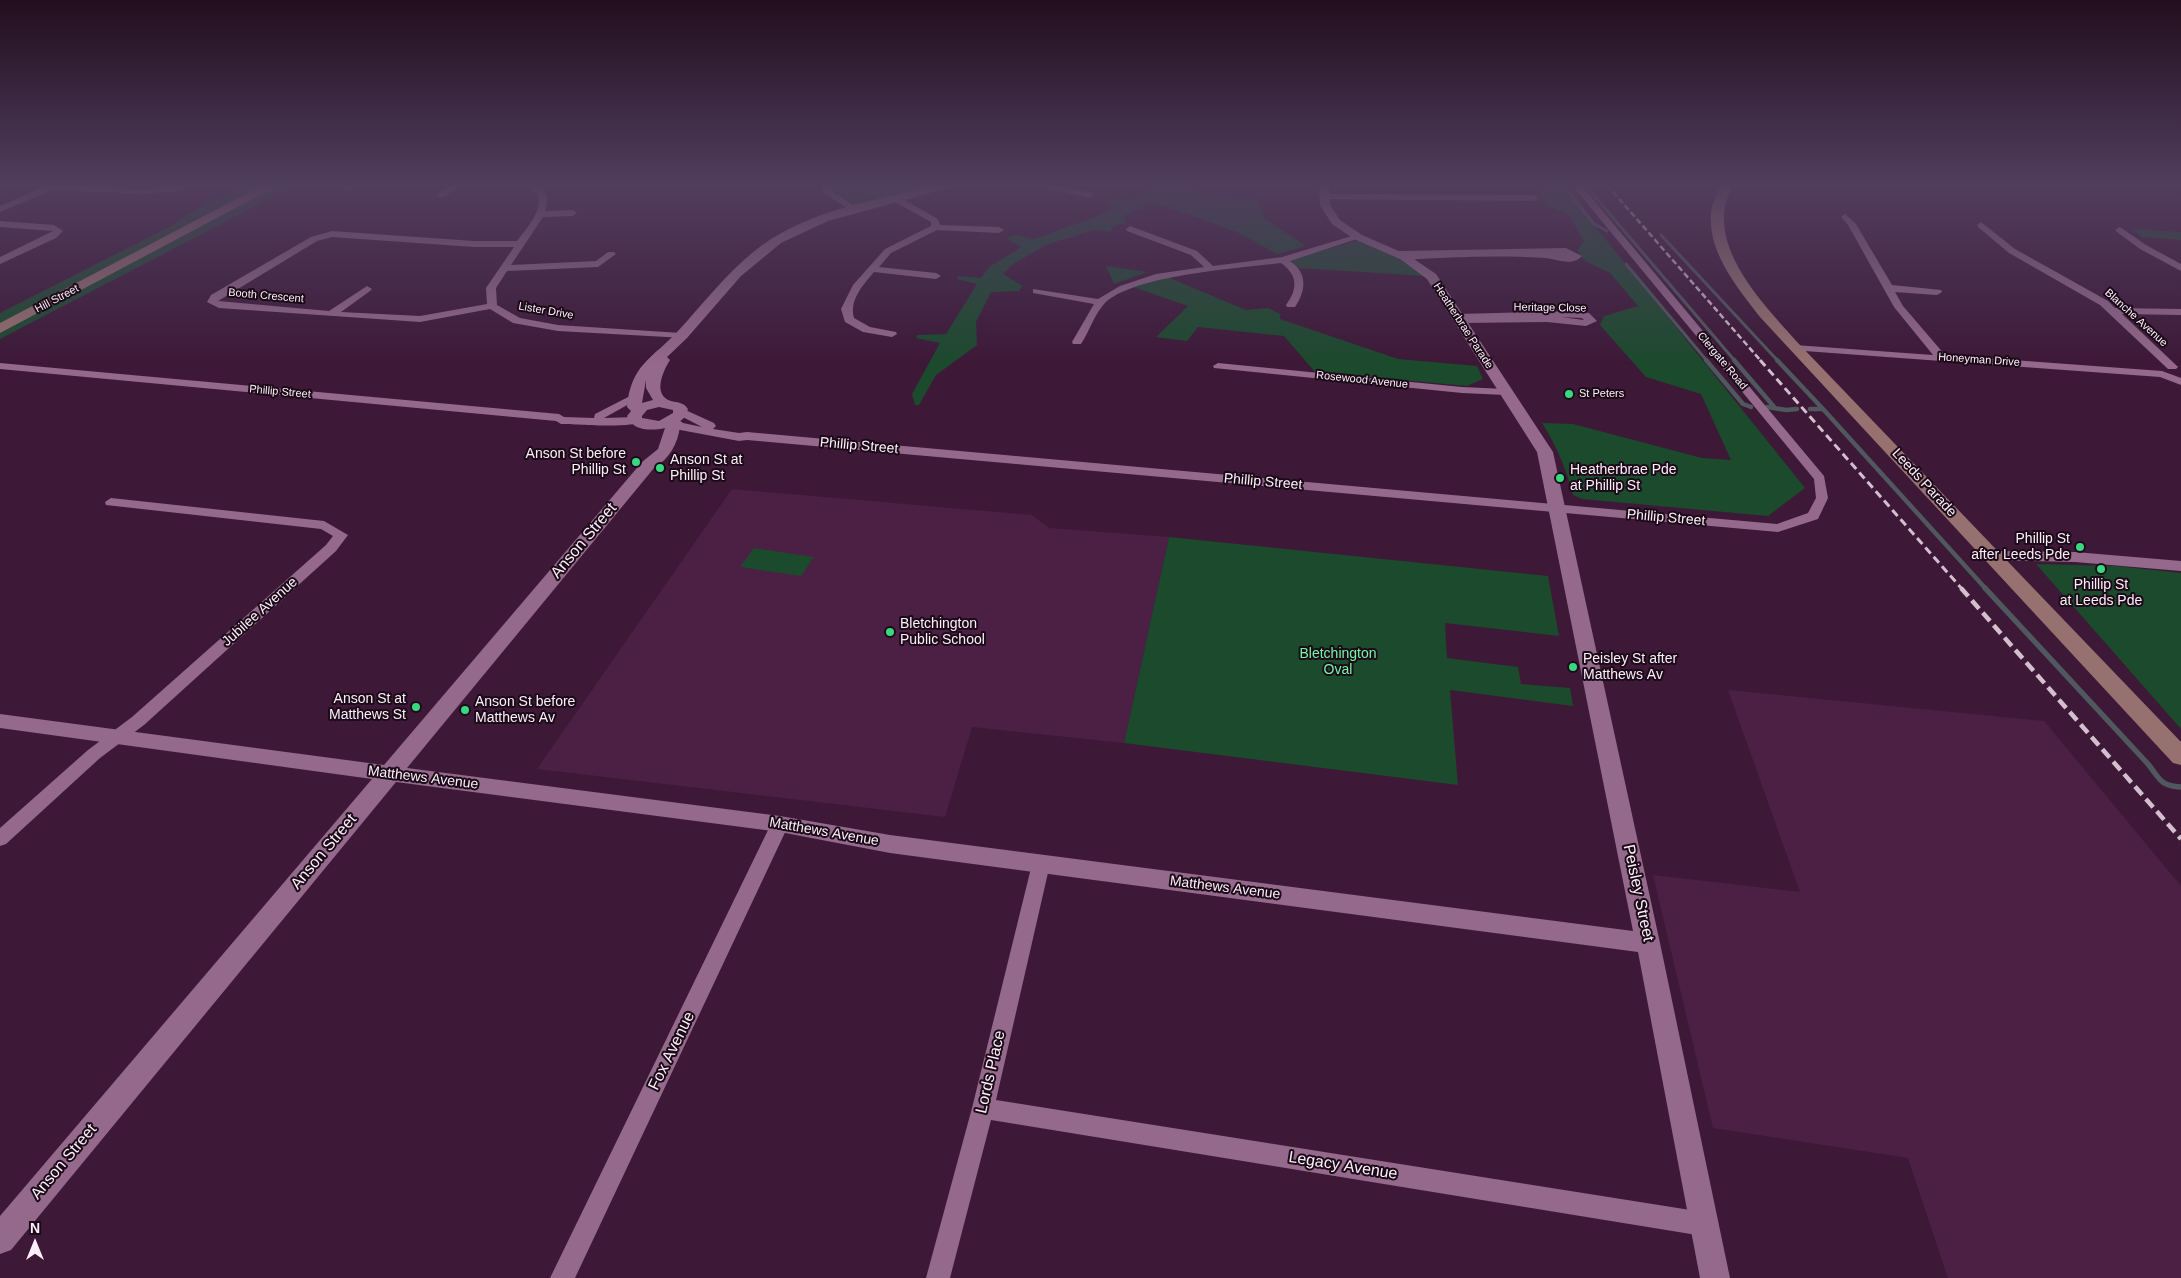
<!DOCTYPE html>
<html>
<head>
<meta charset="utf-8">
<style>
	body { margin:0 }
	#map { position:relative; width:2181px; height:1278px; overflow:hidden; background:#3d1937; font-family:Helvetica,sans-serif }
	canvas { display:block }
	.north { position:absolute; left:10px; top:1218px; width:50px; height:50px; -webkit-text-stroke:4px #1b0b18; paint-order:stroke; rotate:0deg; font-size:14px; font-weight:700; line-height:20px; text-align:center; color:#fdeef9 }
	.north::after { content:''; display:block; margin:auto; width:18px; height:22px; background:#fdeef9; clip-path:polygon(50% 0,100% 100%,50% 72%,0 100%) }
</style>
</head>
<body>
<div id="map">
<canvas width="2181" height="1278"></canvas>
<div class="north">N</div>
</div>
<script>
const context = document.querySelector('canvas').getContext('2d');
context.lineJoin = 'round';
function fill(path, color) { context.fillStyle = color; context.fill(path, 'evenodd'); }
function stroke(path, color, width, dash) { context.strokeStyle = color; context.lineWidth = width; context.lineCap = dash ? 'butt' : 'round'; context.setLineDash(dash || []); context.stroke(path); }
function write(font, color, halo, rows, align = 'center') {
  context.font = font + ' Helvetica,sans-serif'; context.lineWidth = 4; context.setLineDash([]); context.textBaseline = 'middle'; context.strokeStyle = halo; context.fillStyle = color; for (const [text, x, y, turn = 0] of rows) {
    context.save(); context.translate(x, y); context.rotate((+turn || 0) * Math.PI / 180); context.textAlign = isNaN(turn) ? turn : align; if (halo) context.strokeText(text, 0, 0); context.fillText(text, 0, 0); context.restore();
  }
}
fill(new Path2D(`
	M 732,489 L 1032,515 L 1049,528 L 1169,537 L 1124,743 L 972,727 L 945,817 L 537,769 Z
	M 1728,690 L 2044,721 L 2181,886 L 2181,1278 L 1948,1278 L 1908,1158 L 1713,1128 L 1653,875 L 1800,892 Z`), '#4b2044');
fill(new Path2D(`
	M 244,185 L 296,185 L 0,339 L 0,313 L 175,224 L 196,209 Z
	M 827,185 L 942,185 L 860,207 Z
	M 1161,185 L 1188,185 L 1185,188 L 1215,196 L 1256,197 L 1265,219 L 1306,246 L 1277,254 L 1239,233 L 1154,202 L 1124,216 L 1126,223 L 1114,226 L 1110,232 L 1093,230 L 1046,245 L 1013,264 L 1003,274 L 1023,286 L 1019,291 L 991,292 L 976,322 L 977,345 L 936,375 L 919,405 L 915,405 L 912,394 L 940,343 L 916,338 L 917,335 L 946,334 L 977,284 L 957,279 L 958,276 L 981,278 L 989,267 L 1021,247 L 1006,238 L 1015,235 L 1034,239 L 1098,216 L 1114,208 L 1105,202 L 1112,199 L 1130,200 Z
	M 1541,185 L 1562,185 L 1805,488 L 1768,516 L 1582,499 L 1573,495 C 1566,469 1557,446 1542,423 L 1573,424 L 1702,458 L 1731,460 L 1701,394 L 1646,377 L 1600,325 L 1604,316 L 1638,306 L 1610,273 L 1585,261 L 1577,250 L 1584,241 L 1568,214 L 1546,205 L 1540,195 L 1543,188 Z
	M 2132,229 L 2181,232 L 2181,240 L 2142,237 Z
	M 1359,240 L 1396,257 L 1425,276 L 1299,268 L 1290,260 Z
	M 1106,266 L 1148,272 L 1114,284 Z
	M 1165,276 L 1246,310 L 1268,308 L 1280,314 L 1280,319 L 1398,359 L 1477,366 L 1483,379 L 1467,386 L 1315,372 L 1284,336 L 1198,327 L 1187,341 L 1156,337 L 1188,306 L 1133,287 Z
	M 1169,537 L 1548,576 L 1559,636 L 1445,623 L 1447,658 L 1518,667 L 1521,684 L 1570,688 L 1573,706 L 1450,690 L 1458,785 L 1124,743 Z
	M 754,548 L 814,557 L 801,576 L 740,567 Z
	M 2036,564 L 2116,566 L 2181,573 L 2181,729 Z`), '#1b4a2d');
fill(new Path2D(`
	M 853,185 L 923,185 C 901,191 872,203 853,185 Z`), '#055e32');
stroke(new Path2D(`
	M 1563,185 L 1594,224 L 1607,231
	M 1585,185 L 1735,361
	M 1661,235 L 1778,361
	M 1626,264 L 1707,361`), '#4f585e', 3);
stroke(new Path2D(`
	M 1706,360 L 1743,404 L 1751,407
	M 1734,360 L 1775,408
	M 1777,360 L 1823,409
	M 1767,407 L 1786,410 L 1797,409
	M 1810,409 L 1823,409 L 1986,589`), '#4f585e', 4.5);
stroke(new Path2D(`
	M 1985,588 L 2148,764 C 2160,779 2160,786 2181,787`), '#4f585e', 5.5);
fill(new Path2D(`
	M 48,185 L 143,189 L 194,185 L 178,191 L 143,194 L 52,190 L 0,212 L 0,206 Z
	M 345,185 L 355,185 L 347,191 L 343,188 Z
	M 451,185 L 462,185 L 444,197 L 438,197 L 438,193 Z
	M 528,185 L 538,185 C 547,193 549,199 545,211 L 573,210 L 577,213 L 573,216 L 543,217 L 511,265 L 596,261 L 608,252 L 614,252 L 616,254 L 598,267 L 507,271 L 496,288 L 497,305 L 520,318 L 558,325 L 681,333 L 686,336 L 685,338 L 558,331 L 513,323 L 490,309 L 420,322 L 219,308 L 207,302 L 211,295 L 311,237 L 332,231 L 474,241 L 517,241 C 526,229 543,211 538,195 ZM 332,237 L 474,247 L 514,247 L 486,288 L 487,304 L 420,316 L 341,312 L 370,291 L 372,289 L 367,286 L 329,311 L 218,301 L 317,241 Z
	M 823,185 L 831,185 L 830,190 L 861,210 L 854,212 L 823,193 Z
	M 1032,185 L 1051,185 L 1090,192 L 1094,195 L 1090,198 Z
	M 1572,185 L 1581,185 L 1824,476 L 1828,498 L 1818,519 L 1778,532 L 747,440 L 739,441 L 675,429 L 667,420 L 673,416 L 683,423 L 702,427 L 677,414 L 675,412 L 677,410 L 681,408 L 714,423 L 716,426 L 713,429 L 739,433 L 747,432 L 1777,524 L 1808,513 L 1816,498 L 1814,479 Z
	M 1324,194 L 1534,195 L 1538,198 L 1534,201 L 1321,199 L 1320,197 Z
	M 895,198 L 901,198 L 938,219 L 940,225 L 999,227 L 1004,230 L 999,233 L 937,230 L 891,253 L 879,267 L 936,273 L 941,276 L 936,279 L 874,272 C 863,285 849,300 854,318 L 870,327 L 896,332 L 897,334 L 892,337 L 863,332 L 845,322 L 841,309 L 853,285 L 885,249 L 931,226 L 931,222 L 895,202 Z
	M 1845,214 L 1856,224 L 1892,285 L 1941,290 L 1942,292 L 1937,295 L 1895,292 L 1903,306 L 1945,355 L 2162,371 L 2181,378 L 2181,385 L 2160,377 L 1791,350 L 1790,348 L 1795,345 L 1933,355 L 1894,307 L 1848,225 L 1841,217 Z
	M 0,221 L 54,225 L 63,231 L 56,238 L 0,264 L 0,257 L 53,231 L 0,227 Z
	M 1981,222 L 2015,249 L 2108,301 L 2115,308 L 2181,309 L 2181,315 L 2122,314 L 2176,365 L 2178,367 L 2176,369 L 2168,369 L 2100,305 L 2009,253 L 1978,227 L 1977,225 Z
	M 1130,226 L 1197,251 L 1213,266 L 1282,257 L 1355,235 L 1361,235 L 1363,237 L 1290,261 C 1308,273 1306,291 1295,307 L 1287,307 L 1286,305 C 1298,289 1298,275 1281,263 C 1240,268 1131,275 1104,304 C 1094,315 1089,332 1081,344 L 1073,344 L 1072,342 L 1094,304 L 1033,293 L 1033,289 L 1098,299 L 1120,286 L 1156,274 L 1204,267 L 1191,255 L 1127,231 L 1126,229 Z
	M 2120,227 L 2146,245 L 2181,264 L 2181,271 L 2140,249 L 2117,232 L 2115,230 Z
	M 1566,248 L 1582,256 C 1572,267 1557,259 1545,258 C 1498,255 1451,257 1404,260 L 1392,254 L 1397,251 Z
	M 1573,311 L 1589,313 L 1597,321 L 1586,326 L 1547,322 L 1460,323 L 1452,317 L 1457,314 ZM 1561,317 L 1582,318 L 1584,320 Z
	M 0,363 L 559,414 L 564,417 L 594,418 L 595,414 L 634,394 L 640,397 L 638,399 L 604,418 L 636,417 L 642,421 C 634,429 576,424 561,424 L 556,421 L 0,369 Z
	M 1218,363 L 1462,387 L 1505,389 L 1511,392 L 1505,395 L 1462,393 L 1214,368 L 1213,366 Z
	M 111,498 L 324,521 L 348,535 L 336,551 L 144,725 L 100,758 L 6,844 L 0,846 L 0,828 L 88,750 L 132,717 L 326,545 L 333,536 L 321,529 L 106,505 L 105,502 Z
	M 780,817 L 786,819 L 789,824 L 575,1278 L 550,1278 L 771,824 L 774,819 Z
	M 1041,857 L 1047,859 L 1050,864 L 996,1100 L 1703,1212 L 1711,1216 L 1715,1224 L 1711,1232 L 1703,1236 L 991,1120 L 950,1278 L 926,1278 L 972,1108 L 1032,864 L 1035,859 Z`), '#94698b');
fill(new Path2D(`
	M 940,185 L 960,185 L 828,221 L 781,243 L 741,276 L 687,338 L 667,357 L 670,360 C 663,371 652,395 671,401 C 679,403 683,402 688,409 L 685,417 L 678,423 L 680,426 C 678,444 669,459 654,468 L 407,768 L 780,816 L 890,835 L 1633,931 L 1537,452 L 1427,279 L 1400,259 L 1354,239 L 1332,224 L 1320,205 L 1319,185 L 1329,185 L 1330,205 L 1340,220 L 1362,235 L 1408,255 L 1436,274 L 1553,452 L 1660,943 L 1730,1278 L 1700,1278 L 1638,952 L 890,853 L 780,832 L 396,782 L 11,1250 L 0,1254 L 0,1216 L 372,779 L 0,728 L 0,714 L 384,765 L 642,462 L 658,449 L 665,428 C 651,431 632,431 627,416 L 631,411 L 627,407 C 631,364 652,359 678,331 C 702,305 724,276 752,253 C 804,210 876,200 940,185 ZM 646,380 L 646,388 L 653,400 L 642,403 ZM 659,407 L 673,410 L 673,413 L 659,421 L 642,418 L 642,416 L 647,410 Z
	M 1993,551 L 2075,552 L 2181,561 L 2181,571 L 2075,562 L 1987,560 L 1984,556 L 1987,552 Z`), '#94698b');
fill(new Path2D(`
	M 263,185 L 279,185 L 0,333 L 0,323 Z
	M 1721,185 L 1733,185 C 1730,192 1726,200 1725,207 C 1716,258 1769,310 1800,345 L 2181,742 L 2181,765 L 2173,763 L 1760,317 C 1737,287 1704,248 1712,207 C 1714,200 1718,192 1721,185 Z`), '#967170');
stroke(new Path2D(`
	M 1607,185 L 1761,361`), '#d3bfce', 2.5, [6, 3]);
stroke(new Path2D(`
	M 1760,360 L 1962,589`), '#d3bfce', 3, [8, 4.5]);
stroke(new Path2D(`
	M 1961,588 L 2181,839`), '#d3bfce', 4.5, [11, 5.5]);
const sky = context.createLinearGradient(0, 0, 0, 364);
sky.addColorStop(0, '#220e1e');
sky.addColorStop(0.51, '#513e5e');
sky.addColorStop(1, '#513e5e00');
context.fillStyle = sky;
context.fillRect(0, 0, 2181, 364);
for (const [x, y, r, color] of [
	[1569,394,5,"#38d880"],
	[636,462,5,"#38d880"],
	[660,468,5,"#38d880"],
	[1560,478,5,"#38d880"],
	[2080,547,5,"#38d880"],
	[2101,569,5,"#38d880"],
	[890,632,5,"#38d880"],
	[1573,667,5,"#38d880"],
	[416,707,5,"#38d880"],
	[465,710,5,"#38d880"]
]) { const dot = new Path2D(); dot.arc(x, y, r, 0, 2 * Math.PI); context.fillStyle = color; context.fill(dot); stroke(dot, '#1b0b18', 2); }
write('11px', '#fdeef9', '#1b0b18', [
	["Booth Crescent",266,296,5],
	["Hill Street",57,299,-28],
	["Heritage Close",1550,308,1],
	["Lister Drive",546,311,10],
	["Blanche Avenue",2136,318,42],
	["Heatherbrae Parade",1463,326,57],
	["Honeyman Drive",1979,360,4],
	["Clergate Road",1722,361,50],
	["Rosewood Avenue",1362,380,6],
	["Phillip Street",280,392,5]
]);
write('11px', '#fdeef9', '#1b0b18', [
	["St Peters",1579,394]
], 'left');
write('14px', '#fdeef9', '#1b0b18', [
	["Phillip Street",859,446,5],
	["Phillip Street",1263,482,5],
	["Leeds Parade",1924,483,47],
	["Phillip Street",1666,518,5],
	["Jubilee Avenue",260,612,-42],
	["Matthews Avenue",423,778,7],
	["Matthews Avenue",824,832,10],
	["Matthews Avenue",1225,888,7]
]);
write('14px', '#fdeef9', '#1b0b18', [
	["Anson St before",626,454,"right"],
	["Phillip St",626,470,"right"],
	["Anson St at",670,460],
	["Phillip St",670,476],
	["Heatherbrae Pde",1570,470],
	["at Phillip St",1570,486],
	["Phillip St",2070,539,"right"],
	["after Leeds Pde",2070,555,"right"],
	["Phillip St",2101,585,"center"],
	["at Leeds Pde",2101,601,"center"],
	["Bletchington",900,624],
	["Public School",900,640],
	["Peisley St after",1583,659],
	["Matthews Av",1583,675],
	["Anson St at",406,699,"right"],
	["Matthews St",406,715,"right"],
	["Anson St before",475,702],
	["Matthews Av",475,718]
], 'left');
write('14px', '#76f7a6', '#1b0b18', [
	["Bletchington",1338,654],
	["Oval",1338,670]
]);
write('16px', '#fdeef9', '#1b0b18', [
	["Anson Street",584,541,-50],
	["Anson Street",324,852,-50],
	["Peisley Street",1638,893,78],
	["Fox Avenue",672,1051,-64],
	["Lords Place",991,1072,-77],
	["Anson Street",64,1162,-50],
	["Legacy Avenue",1343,1166,9]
]);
</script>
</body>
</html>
